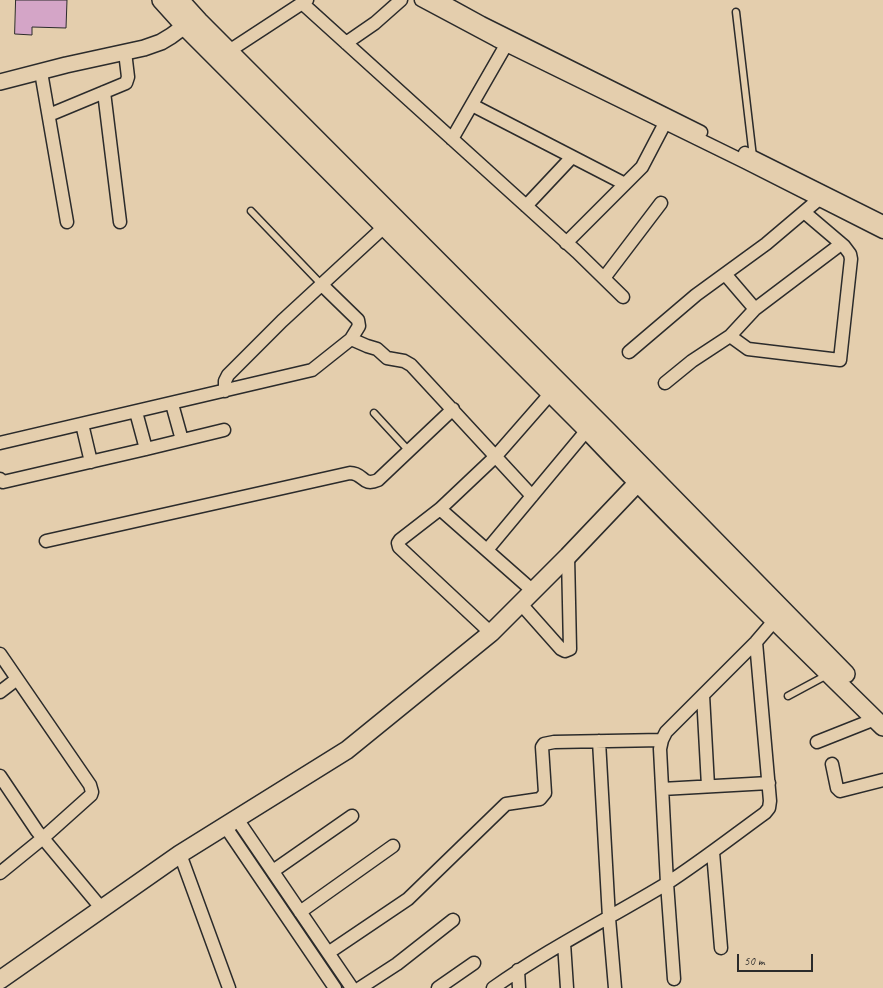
<!DOCTYPE html>
<html>
<head>
<meta charset="utf-8">
<style>
	body { margin:0 }
	#map { position:relative; width:883px; height:988px; overflow:hidden; background:#e4cead; font-family:Caveat,sans-serif }
	canvas { display:block }
	.scale { position:absolute; left:737px; top:954px; width:76px; height:18px; box-sizing:border-box; border:2px solid #2b2b2b; border-top:0; padding-left:5px; font-size:12px; line-height:14px; white-space:nowrap; color:#2b2b2b; -webkit-text-stroke:3px #e4cead; paint-order:stroke }
</style>
</head>
<body>
<div id="map">
<canvas width="883" height="988"></canvas>
<div class="scale">50 m</div>
</div>
<script>
const context = document.querySelector('canvas').getContext('2d');
context.lineJoin = 'round';
function fill(path, color) { context.fillStyle = color; context.fill(path, 'evenodd'); }
function stroke(path, color, width, dash) { context.strokeStyle = color; context.lineWidth = width; context.lineCap = dash ? 'butt' : 'round'; context.setLineDash(dash || []); context.stroke(path); }
const building = new Path2D(`
	M 16,0 L 67,0 L 66,28 L 32,27 L 32,35 L 15,34 Z`);
fill(building, '#d4a5c7');
stroke(building, '#2b2b2b', 1);
const service = new Path2D(`
	M 736,12 L 753,157
	M 251,211 L 322,285
	M 374,413 L 409,451
	M 788,696 L 827,675`);
const minor = new Path2D(`
	M 421,0 L 496,40 L 745,162 L 883,232
	M 440,0 L 482,23 L 701,132
	M 302,3 L 577,252 L 623,297
	M 346,43 L 375,23 L 401,0
	M 229,51 L 307,0
	M 41,72 L 67,222
	M 104,92 L 120,222
	M 472,105 L 625,184
	M 49,115 L 126,83 L 128,77 L 125,52
	M 452,139 L 506,45
	M 745,153 L 883,222
	M 526,206 L 572,157
	M 566,243 L 642,167 L 665,123
	M 725,274 L 755,309
	M 604,278 L 661,203
	M 730,336 L 748,349 L 840,360 L 851,259 L 850,254 L 844,246 L 804,212
	M 351,339 L 367,346 L 377,349 L 387,358 L 404,361 L 411,365 L 532,496
	M 629,352 L 696,295 L 766,244 L 818,200
	M 665,383 L 692,361 L 730,336 L 755,309 L 841,244
	M 225,391 L 225,381 L 228,375 L 282,321 L 384,227
	M 172,404 L 182,440
	M 136,412 L 146,449
	M 82,424 L 91,462
	M 0,443 L 312,370 L 351,339 L 359,326 L 358,320 L 322,285
	M 0,479 L 3,482 L 146,449 L 224,430
	M 440,509 L 533,591
	M 46,541 L 350,473 C 364,473 362,487 378,480 L 453,409
	M 487,550 L 587,430
	M 521,604 L 561,649 L 565,651 L 570,649 L 568,556
	M 491,633 L 399,547 L 398,543 L 400,540 L 440,509 L 495,457 L 551,393
	M 0,654 L 90,785 L 92,792 L 91,795 L 43,838 L 0,873
	M 0,692 L 17,679
	M 703,695 L 708,786
	M 599,741 L 609,918 L 615,988
	M 817,742 L 875,719
	M 832,764 L 837,788 L 840,791 L 883,780
	M 0,776 L 37,831 L 102,909
	M 662,789 L 769,783
	M 237,819 L 352,988
	M 225,826 L 335,988
	M 713,852 L 721,948
	M 180,854 L 229,988
	M 273,871 L 352,816
	M 300,912 L 393,846
	M 564,943 L 567,988
	M 328,953 L 408,899 L 506,804 L 540,799 L 545,793 L 542,747 L 544,744 L 554,742 L 662,740
	M 518,970 L 519,988
	M 674,979 L 667,883 L 660,749 L 662,740 L 666,732 L 756,642 L 774,621
	M 360,988 L 397,964 L 453,920
	M 438,988 L 474,963
	M 493,988 C 548,949 608,919 666,884 C 700,862 732,837 765,813 L 769,808 L 770,801 L 756,642`);
const tertiary = new Path2D(`
	M 0,82 L 66,65 L 144,48 L 161,42 L 171,36 L 194,19`);
const secondary = new Path2D(`
	M 161,0 L 189,31 L 587,430 C 683,531 783,629 883,727
	M 180,0 L 199,21 L 608,431 L 846,674
	M 0,980 L 180,854 L 347,750 L 491,633 L 568,556 L 645,475`);
stroke(service, '#2b2b2b', 9);
stroke(minor, '#2b2b2b', 15);
stroke(tertiary, '#2b2b2b', 18);
stroke(secondary, '#2b2b2b', 20);
stroke(service, '#e4cead', 6);
stroke(minor, '#e4cead', 12);
stroke(tertiary, '#e4cead', 15);
stroke(secondary, '#e4cead', 17);
</script>
</body>
</html>
